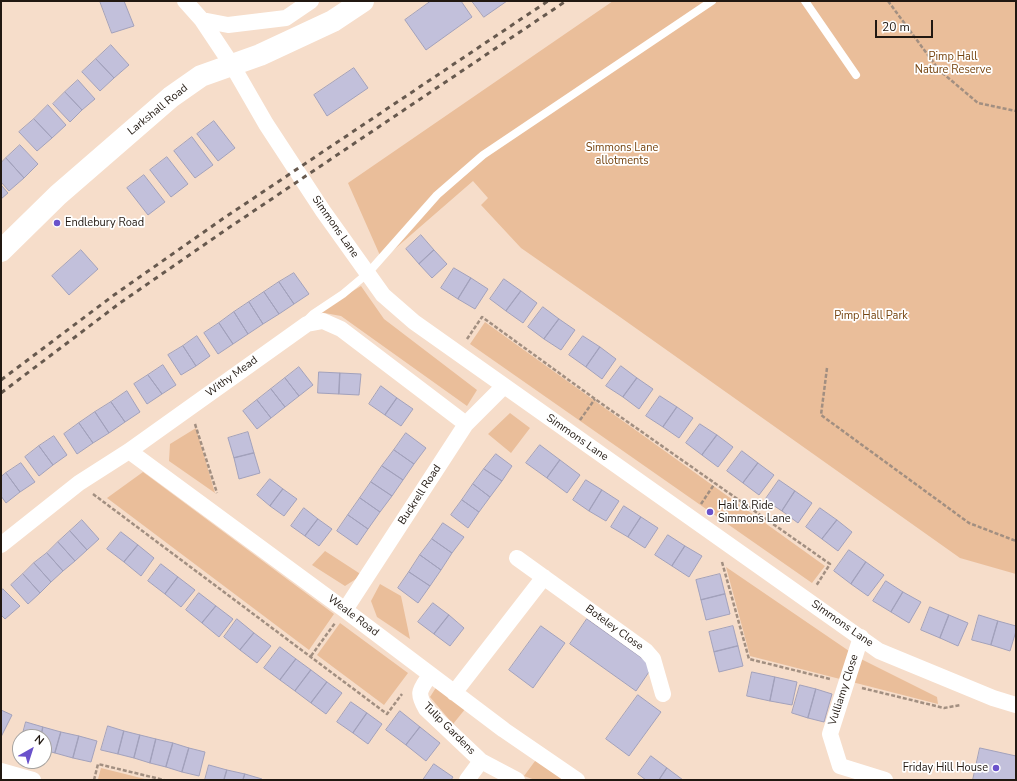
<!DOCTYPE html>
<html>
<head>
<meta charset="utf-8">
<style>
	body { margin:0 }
	#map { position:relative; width:1017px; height:781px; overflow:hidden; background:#f6ddca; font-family:"Nunito Sans",sans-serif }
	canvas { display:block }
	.frame { position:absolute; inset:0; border:2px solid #211811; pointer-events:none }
	.north { position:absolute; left:12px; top:729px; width:40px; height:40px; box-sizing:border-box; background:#fff; border:1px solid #a6a3a0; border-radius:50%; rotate:39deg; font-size:11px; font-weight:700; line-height:16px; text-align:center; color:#211811 }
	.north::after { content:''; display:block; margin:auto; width:14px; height:18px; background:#6a52cb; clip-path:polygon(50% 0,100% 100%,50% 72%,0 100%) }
	.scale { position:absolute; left:875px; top:20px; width:58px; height:18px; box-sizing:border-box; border:2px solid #211811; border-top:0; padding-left:5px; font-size:12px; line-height:14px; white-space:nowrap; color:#211811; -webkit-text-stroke:3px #fff; paint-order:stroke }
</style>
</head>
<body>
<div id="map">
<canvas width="1017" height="781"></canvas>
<div class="frame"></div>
<div class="north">N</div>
<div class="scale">20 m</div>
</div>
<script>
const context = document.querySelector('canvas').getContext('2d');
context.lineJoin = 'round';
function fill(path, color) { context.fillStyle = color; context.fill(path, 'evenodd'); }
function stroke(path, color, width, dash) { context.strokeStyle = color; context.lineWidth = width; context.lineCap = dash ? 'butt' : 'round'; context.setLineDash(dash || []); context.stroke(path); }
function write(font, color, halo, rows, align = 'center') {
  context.font = font + ' "Nunito Sans",sans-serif'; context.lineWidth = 3.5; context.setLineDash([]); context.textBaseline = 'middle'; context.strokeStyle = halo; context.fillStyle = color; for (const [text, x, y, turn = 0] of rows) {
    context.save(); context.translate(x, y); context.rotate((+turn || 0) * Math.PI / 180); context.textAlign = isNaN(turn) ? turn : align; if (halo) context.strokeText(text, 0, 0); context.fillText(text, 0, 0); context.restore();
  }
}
fill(new Path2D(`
	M 613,1 L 1016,1 L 1016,574 L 960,558 L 620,317 L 521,248 L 481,205 L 488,198 L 473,181 L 382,260 L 348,183 Z
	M 361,286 L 384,319 L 477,390 L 467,406 L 341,316 L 319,312 Z
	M 485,322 L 825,566 L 812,583 L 470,344 Z
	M 510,413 L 530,428 L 511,453 L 488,434 Z
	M 196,428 L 215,493 L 169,461 L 170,444 Z
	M 143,472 L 334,614 L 309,650 L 107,498 Z
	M 325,551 L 362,575 L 345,586 L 312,565 Z
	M 726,567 L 849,651 L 840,679 L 750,656 Z
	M 380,584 L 401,596 L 410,639 L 377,617 L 371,601 Z
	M 340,623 L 408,673 L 384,705 L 317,655 Z
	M 859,658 L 937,697 L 938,704 L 852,682 Z
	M 437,686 L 466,708 L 453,724 L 430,697 Z
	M 538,757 L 572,780 L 535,780 L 524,776 Z
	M 101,768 L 149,780 L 100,780 L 98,779 Z`), '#eabe9a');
const building = new Path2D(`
	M 100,1 L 124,1 L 134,26 L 112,33 Z
	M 431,1 L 461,1 L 472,17 L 426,50 L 405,20 Z
	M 472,1 L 507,1 L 484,17 Z
	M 111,45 L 129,65 L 114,78 L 96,59 Z
	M 96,59 L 114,78 L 100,91 L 82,72 Z
	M 354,68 L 368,88 L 327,116 L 314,95 Z
	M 78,80 L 95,99 L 82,110 L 65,92 Z
	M 65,92 L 82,110 L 70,122 L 53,104 Z
	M 48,105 L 66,125 L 52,138 L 34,119 Z
	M 34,119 L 52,138 L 37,151 L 19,132 Z
	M 214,121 L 235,148 L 218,161 L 197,134 Z
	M 192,137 L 213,165 L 195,178 L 174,151 Z
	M 20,145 L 38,164 L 24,178 L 6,158 Z
	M 167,157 L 188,184 L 171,197 L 150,170 Z
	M 6,158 L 24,178 L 9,191 L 1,182 L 1,163 Z
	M 144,175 L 165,202 L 148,215 L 127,188 Z
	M 1,185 L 8,193 L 1,199 Z
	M 421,235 L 434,250 L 419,264 L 406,249 Z
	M 81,250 L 98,269 L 69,295 L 52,276 Z
	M 434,250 L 447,264 L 432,278 L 419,264 Z
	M 454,268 L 471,278 L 458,299 L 441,288 Z
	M 294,273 L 309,294 L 294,304 L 279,282 Z
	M 471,278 L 488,289 L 475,309 L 458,299 Z
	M 504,279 L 521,291 L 506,311 L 490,299 Z
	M 279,282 L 294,304 L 279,314 L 264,292 Z
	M 521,291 L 537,303 L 523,323 L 506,311 Z
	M 264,292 L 279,314 L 263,324 L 249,302 Z
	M 249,302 L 263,324 L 248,334 L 234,312 Z
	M 543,307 L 559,319 L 544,339 L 528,327 Z
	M 234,312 L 248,334 L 233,344 L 219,323 Z
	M 559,319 L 575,330 L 561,350 L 544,339 Z
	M 219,323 L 233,344 L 218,354 L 204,333 Z
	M 197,336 L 210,356 L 196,366 L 183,346 Z
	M 583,336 L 600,347 L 586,367 L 569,355 Z
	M 183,346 L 196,366 L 181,375 L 168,355 Z
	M 600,347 L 616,359 L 602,379 L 586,367 Z
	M 163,365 L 176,385 L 162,394 L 148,375 Z
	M 621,366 L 637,378 L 623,397 L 606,386 Z
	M 299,367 L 313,385 L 299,396 L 285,378 Z
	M 319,372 L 340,373 L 339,394 L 318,393 Z
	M 340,373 L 361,374 L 359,395 L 339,394 Z
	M 148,375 L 162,394 L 147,404 L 134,384 Z
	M 285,378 L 299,396 L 285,407 L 271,389 Z
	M 637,378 L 653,389 L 639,409 L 623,397 Z
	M 381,386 L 397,398 L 385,415 L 369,404 Z
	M 271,389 L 285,407 L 271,418 L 257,400 Z
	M 127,391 L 140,412 L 125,422 L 111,402 Z
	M 660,396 L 677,407 L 663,427 L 646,416 Z
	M 397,398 L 413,409 L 401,426 L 385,415 Z
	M 257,400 L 271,418 L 257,429 L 243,411 Z
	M 111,402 L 125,422 L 109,433 L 95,412 Z
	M 677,407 L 693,418 L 679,438 L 663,427 Z
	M 95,412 L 109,433 L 93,443 L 79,423 Z
	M 79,423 L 93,443 L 77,454 L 64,434 Z
	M 700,424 L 717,435 L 702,455 L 686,443 Z
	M 248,432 L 254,453 L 234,458 L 228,438 Z
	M 406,433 L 426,448 L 414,464 L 394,450 Z
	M 717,435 L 733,447 L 718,467 L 702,455 Z
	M 54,436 L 67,455 L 53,465 L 39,446 Z
	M 540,445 L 560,460 L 547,478 L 526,463 Z
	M 39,446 L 53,465 L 39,476 L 25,457 Z
	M 394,450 L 414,464 L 403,480 L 382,466 Z
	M 742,451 L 758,463 L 743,483 L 727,471 Z
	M 254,453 L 260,473 L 239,479 L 234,458 Z
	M 496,454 L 512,466 L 502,481 L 484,469 Z
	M 560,460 L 580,475 L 567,493 L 547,478 Z
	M 21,463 L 35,482 L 20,492 L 6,473 Z
	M 758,463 L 774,475 L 759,495 L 743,483 Z
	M 382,466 L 403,480 L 392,496 L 371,482 Z
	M 484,469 L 502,481 L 490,497 L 473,484 Z
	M 6,473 L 20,492 L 6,503 L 1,496 L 1,477 Z
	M 270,479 L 283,489 L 270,506 L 257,495 Z
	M 586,480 L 602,490 L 589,511 L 573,500 Z
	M 779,480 L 795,491 L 782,511 L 765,500 Z
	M 371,482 L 392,496 L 380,512 L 360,498 Z
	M 473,484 L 490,497 L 479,512 L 462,500 Z
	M 283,489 L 297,499 L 284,516 L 270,506 Z
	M 602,490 L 619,501 L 606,521 L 589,511 Z
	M 795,491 L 812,503 L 798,523 L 782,511 Z
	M 360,498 L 380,512 L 368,529 L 348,515 Z
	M 462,500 L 479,512 L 468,528 L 451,515 Z
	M 624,506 L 641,517 L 628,537 L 611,527 Z
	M 304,508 L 318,519 L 305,536 L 291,526 Z
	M 820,508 L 837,520 L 822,539 L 806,527 Z
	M 348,515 L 368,529 L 357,545 L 337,531 Z
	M 641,517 L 658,528 L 645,548 L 628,537 Z
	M 318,519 L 332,529 L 319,546 L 305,536 Z
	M 82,520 L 99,539 L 87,550 L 70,531 Z
	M 837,520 L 852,532 L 838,551 L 822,539 Z
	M 443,523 L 464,537 L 452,553 L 432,539 Z
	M 70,531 L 87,550 L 75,561 L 58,542 Z
	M 121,532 L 138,545 L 124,562 L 107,549 Z
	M 668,535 L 685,546 L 672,566 L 655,555 Z
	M 432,539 L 452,553 L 441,570 L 420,555 Z
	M 58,542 L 75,561 L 63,571 L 47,553 Z
	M 138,545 L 154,558 L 141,576 L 124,562 Z
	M 685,546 L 702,556 L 689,577 L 672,566 Z
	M 849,550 L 866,562 L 851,584 L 834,571 Z
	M 47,553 L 63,571 L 51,582 L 34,563 Z
	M 420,555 L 441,570 L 430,586 L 409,572 Z
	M 866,562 L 884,575 L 868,596 L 851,584 Z
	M 34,563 L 51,582 L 40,593 L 23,574 Z
	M 161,564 L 178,577 L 165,594 L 148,581 Z
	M 409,572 L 430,586 L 418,603 L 398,588 Z
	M 23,574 L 40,593 L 28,604 L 11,585 Z
	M 720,574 L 725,594 L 701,600 L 696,580 Z
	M 178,577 L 195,590 L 181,607 L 165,594 Z
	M 886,581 L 903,592 L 891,612 L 873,601 Z
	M 3,589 L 20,606 L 5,619 L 1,615 L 1,592 Z
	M 903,592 L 921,602 L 909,623 L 891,612 Z
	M 199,593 L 216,606 L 202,623 L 186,610 Z
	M 725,594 L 730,614 L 706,620 L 701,600 Z
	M 433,603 L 449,615 L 434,634 L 418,622 Z
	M 216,606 L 233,619 L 219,637 L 202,623 Z
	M 930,607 L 949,615 L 940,638 L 921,630 Z
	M 449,615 L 464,628 L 450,646 L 434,634 Z
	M 949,615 L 968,623 L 958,646 L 940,638 Z
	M 979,615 L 998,621 L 991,645 L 972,640 Z
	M 237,619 L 254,633 L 240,650 L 224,637 Z
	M 587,619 L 653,666 L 636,691 L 570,644 Z
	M 998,621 L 1016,626 L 1016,631 L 1010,651 L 991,645 Z
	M 541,626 L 565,643 L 533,688 L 509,670 Z
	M 733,626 L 738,646 L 714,652 L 709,632 Z
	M 254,633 L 271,646 L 257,663 L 240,650 Z
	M 738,646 L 743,666 L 719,672 L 714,652 Z
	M 280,647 L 296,659 L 280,680 L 264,668 Z
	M 296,659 L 311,670 L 295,691 L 280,680 Z
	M 311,670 L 327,682 L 311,703 L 295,691 Z
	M 752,672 L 775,677 L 770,701 L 747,696 Z
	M 775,677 L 797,682 L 792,705 L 770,701 Z
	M 327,682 L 342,693 L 326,714 L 311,703 Z
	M 800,685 L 816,689 L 808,718 L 792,713 Z
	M 816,689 L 832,694 L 824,722 L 808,718 Z
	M 638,695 L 661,712 L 629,756 L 606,739 Z
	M 351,702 L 367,713 L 353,733 L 337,722 Z
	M 1,710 L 12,715 L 1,737 Z
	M 400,711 L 420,727 L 406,745 L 386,730 Z
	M 367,713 L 382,724 L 368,744 L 353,733 Z
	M 26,722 L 43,727 L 41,737 L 22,737 Z
	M 108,726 L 124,731 L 118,754 L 101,750 Z
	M 43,727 L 61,732 L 55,753 L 44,750 L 44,737 L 41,737 Z
	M 420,727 L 440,743 L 426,761 L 406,745 Z
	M 124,731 L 140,735 L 134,758 L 118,754 Z
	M 61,732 L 79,736 L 73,758 L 55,753 Z
	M 140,735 L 156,739 L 150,763 L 134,758 Z
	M 79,736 L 97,741 L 91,762 L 73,758 Z
	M 156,739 L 173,743 L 166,767 L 150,763 Z
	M 173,743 L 189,748 L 182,772 L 166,767 Z
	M 189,748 L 205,752 L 199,776 L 182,772 Z
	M 980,748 L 1016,756 L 1016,780 L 973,780 Z
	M 651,756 L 667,768 L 659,780 L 646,780 L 638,774 Z
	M 434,764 L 453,777 L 451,780 L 423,780 Z
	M 209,765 L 227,770 L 224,780 L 205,780 Z
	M 667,768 L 683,780 L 659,780 Z
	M 227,770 L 245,774 L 243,780 L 224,780 Z
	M 245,774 L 262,779 L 262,780 L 243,780 Z`);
fill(building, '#c2c0db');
stroke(building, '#a2a1bb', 1);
stroke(new Path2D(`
	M 888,1 L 939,70 L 978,103 L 1016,111
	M 467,339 L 482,317 L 595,399 L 830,564 L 816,586
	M 827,368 L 821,415 L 969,523 L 1016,541
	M 580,420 L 595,399
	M 195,424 L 217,493
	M 93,494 L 387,714 L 402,694
	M 701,504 L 715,483
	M 722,562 L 749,659 L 830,679
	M 311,656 L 335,623
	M 862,688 L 944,708 L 961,705
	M 94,780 L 98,764 L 164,780`), '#a28f81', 2.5, [4, 2]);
stroke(new Path2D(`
	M 805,1 L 856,75
	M 304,323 L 313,314 L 343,294 L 368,273 L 437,195 L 483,155 L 712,1`), '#fff', 8);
stroke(new Path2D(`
	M 185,1 L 202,20 L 232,65 L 266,124 L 323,211 L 383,295 L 414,322 L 879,651 L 993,698 L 1016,705
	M 202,20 L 228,25 L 286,18 L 311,1
	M 129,451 L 345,610 L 504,730 L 577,780
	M 1,545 L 79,483 L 129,451 L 307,324 L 323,321 L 341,329 L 466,424
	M 517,558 L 646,651 L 653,659 L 663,694
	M 345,610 L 466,424 L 504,386
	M 861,637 L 830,734 L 840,766 L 885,780
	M 430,675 C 420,690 416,692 426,709 L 481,761 L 517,780
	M 454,693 L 544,577
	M 1,771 L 33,780
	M 467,780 L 481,761`), '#fff', 16);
stroke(new Path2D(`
	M 1,251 L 58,195 L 171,97 L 201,76 L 260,55 L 333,21 L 363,1`), '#fff', 22);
stroke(new Path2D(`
	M 1,380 L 114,295 L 221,220 L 548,1
	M 1,393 L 120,303 L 227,229 L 566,1`), '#67594e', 3, [5, 5]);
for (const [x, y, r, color] of [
	[57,223,4,"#6a52cb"],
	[710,512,4,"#6a52cb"],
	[996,768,4,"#6a52cb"]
]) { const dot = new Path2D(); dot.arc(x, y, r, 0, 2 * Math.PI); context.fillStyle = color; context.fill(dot); stroke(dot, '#fff', 1.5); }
write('11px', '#76440f', '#fff', [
	["Pimp Hall",953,57],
	["Nature Reserve",953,70],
	["Simmons Lane",622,148],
	["allotments",622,161],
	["Pimp Hall Park",871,316]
]);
write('11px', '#211811', '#fff', [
	["Larkshall Road",158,110,-39],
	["Simmons Lane",335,227,55],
	["Withy Mead",232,377,-36],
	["Simmons Lane",577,438,35],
	["Buckrell Road",420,495,-57],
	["Weale Road",353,616,37],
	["Simmons Lane",842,624,35],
	["Boteley Close",614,628,36],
	["Vulliamy Close",844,690,-72],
	["Tulip Gardens",449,729,45]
]);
write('11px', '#211811', '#fff', [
	["Endlebury Road",65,223],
	["Hail & Ride",718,506],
	["Simmons Lane",718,519],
	["Friday Hill House",988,768,"right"]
], 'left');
</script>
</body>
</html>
